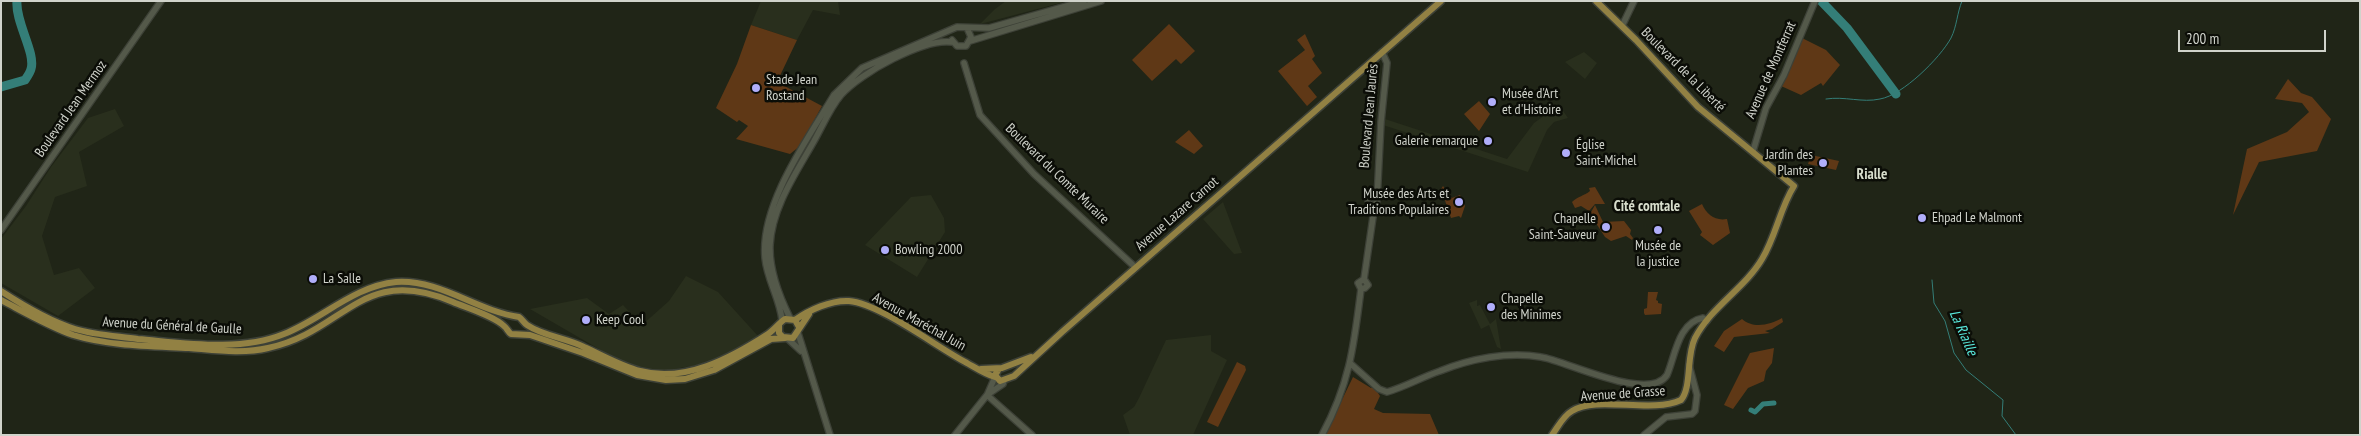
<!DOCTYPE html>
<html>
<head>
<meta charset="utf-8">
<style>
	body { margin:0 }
	#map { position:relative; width:2361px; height:436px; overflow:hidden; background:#202517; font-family:"PT Sans Narrow",sans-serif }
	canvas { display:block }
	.frame { position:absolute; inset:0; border:2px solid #d0d3cb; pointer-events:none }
	.scale { position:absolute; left:2178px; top:30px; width:148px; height:22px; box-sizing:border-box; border:2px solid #d0d3cb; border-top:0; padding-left:6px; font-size:15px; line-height:18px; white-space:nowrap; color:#d0d3cb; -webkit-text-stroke:4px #0b0d07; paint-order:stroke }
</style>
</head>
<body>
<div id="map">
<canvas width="2361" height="436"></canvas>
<div class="frame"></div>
<div class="scale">200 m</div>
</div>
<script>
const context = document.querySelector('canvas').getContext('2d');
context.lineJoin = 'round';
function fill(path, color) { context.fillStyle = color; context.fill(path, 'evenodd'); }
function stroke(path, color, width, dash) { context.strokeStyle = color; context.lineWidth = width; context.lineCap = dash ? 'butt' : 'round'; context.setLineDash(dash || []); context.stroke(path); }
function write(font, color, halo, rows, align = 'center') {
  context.font = font + ' "PT Sans Narrow",sans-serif'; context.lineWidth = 5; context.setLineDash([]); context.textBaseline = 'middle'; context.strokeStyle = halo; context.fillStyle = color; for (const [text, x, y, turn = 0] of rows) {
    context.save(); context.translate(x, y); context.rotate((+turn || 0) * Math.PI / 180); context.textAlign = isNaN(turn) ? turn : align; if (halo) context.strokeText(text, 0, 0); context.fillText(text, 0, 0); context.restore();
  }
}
fill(new Path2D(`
	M 761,1 L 838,1 L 840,15 L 813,10 L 797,40 L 751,25 Z
	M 1006,1 L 1068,1 L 980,24 L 995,9 Z
	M 1584,52 L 1597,63 L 1585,79 L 1565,62 Z
	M 1559,105 L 1568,118 L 1554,122 L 1547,130 L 1528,172 L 1383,125 L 1385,119 L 1507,159 L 1534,123 Z
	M 115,109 L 124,126 L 79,152 L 87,186 L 55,197 L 42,236 L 54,275 L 79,268 L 95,288 L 58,316 L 1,283 L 1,239 L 26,206 L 51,167 L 88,118 Z
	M 931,195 L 944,218 L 945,232 L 917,277 L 865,245 L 911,197 Z
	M 1223,202 L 1242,253 L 1234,254 L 1203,219 Z
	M 686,276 L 718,292 L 758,336 L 734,351 L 703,364 L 663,371 L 650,370 L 628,364 L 604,352 L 530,309 L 587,298 L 609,314 L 623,305 L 642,325 L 669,301 Z
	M 1477,300 L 1477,306 L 1480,305 L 1490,324 L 1496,319 L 1501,349 L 1497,347 L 1489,325 L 1481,329 L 1469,303 Z
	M 1211,335 L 1211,351 L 1227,360 L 1193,435 L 1130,435 L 1123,415 L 1134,407 L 1139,398 L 1166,340 Z`), '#292f1d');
fill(new Path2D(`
	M 1169,24 L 1195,51 L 1181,64 L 1176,59 L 1152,81 L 1132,60 Z
	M 751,25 L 797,40 L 777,82 L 822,106 L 800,146 L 790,154 L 736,139 L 748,126 L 739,120 L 737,122 L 716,108 L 737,64 Z
	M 1305,34 L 1315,56 L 1312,59 L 1322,73 L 1308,86 L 1317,97 L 1307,106 L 1278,71 L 1305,50 L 1297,40 Z
	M 1802,38 L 1826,50 L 1840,65 L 1823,86 L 1821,83 L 1801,95 L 1781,86 Z
	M 2288,79 L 2301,93 L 2312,97 L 2331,119 L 2317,151 L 2259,162 L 2233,215 L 2247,149 L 2287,132 L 2309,112 L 2302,103 L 2275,99 Z
	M 1479,101 L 1490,114 L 1479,131 L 1464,114 Z
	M 1189,130 L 1203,146 L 1194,154 L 1175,142 Z
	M 1811,155 L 1839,161 L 1836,170 L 1808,164 Z
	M 1443,186 L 1452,198 L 1460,195 L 1465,206 L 1461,218 L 1459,216 L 1451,218 L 1441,189 Z
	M 1595,187 L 1605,204 L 1595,204 L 1589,211 L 1581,206 L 1575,208 L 1572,202 C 1578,196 1584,196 1590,191 L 1589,188 Z
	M 1702,204 C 1707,215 1715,221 1727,219 L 1730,233 L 1713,245 L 1700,235 L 1702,232 L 1689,211 Z
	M 1595,205 L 1603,222 L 1624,221 L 1631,230 L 1630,234 L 1633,238 L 1632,240 L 1626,236 L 1611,241 L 1605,237 L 1590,214 Z
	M 1648,292 L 1658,292 L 1656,300 L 1658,301 L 1658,303 L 1662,304 L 1661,314 L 1645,315 L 1644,313 L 1644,309 L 1647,308 Z
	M 1782,318 L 1783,322 L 1772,329 L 1765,331 L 1770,333 L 1734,337 L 1724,352 L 1714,346 L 1724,331 L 1742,319 C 1753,329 1770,325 1782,318 Z
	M 1774,348 L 1772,363 L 1766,371 L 1764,381 L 1748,388 L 1733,409 L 1724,405 L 1750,353 Z
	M 1237,362 L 1245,366 L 1246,370 L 1218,427 L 1207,422 Z
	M 1353,377 L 1371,388 L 1374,387 L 1380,396 L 1374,409 L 1383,413 L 1430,414 L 1439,435 L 1325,435 Z`), '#5f3816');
stroke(new Path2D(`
	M 1826,99 C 1845,96 1862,103 1880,99 C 1903,95 1940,58 1951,38 C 1957,26 1957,13 1962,1
	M 1932,280 L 1934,303 L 1945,321 L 1954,353 L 1966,370 L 2003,400 L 2002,416 L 2016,435`), '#347e78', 1);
stroke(new Path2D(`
	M 1751,410 L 1755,412 L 1763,404 L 1774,403`), '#347e78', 5);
stroke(new Path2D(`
	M 1821,1 L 1847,28 L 1896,94
	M 1,87 L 25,80 C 27,77 30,73 31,69 C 36,53 15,22 17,1`), '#347e78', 9);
const secondary = new Path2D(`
	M 1622,26 L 1634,1
	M 952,40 L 957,46 L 966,46 L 971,37 L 967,28
	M 970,41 L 1101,1
	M 964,63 L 980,115 L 1034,174 L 1135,267
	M 1753,151 L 1766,108 L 1784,75 L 1815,1
	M 1373,217 L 1377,200 L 1381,122 L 1387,63 L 1382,52
	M 1,230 L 161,1
	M 1364,279 L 1373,217 L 1370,204 L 1367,198 L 1371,194 L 1376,197
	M 1361,289 L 1365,288 L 1368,285 L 1364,279
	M 1361,289 L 1358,283 L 1364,279
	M 790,318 C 779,296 769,270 770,245 C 772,207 796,173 814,141 C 823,125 830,108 841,95 C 860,73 924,38 952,42
	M 782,320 C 780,299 767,280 765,258 C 760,205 807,140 834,95 L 862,68 L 957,27 L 989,28 L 1084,1
	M 798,333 L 830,435
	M 788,339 L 801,351
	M 1351,364 L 1379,389 L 1387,392 C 1405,387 1422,377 1440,371 C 1470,359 1508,351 1541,357 C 1567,361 1649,403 1667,375 C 1675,357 1678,322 1703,318 L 1707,321
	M 988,393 L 995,377
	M 987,395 L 1032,435
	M 955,435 L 987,395 L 1003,384 L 1004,381
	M 1322,435 C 1350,383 1354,345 1361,289
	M 1644,435 L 1666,417 L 1692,414 L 1695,411 L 1697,395 L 1689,365`);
const primary = new Path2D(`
	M 1,291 C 24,306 49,321 75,329 C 95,335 117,336 138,339 C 185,343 240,352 284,334 C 322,319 354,286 396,282 C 440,279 477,311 519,317 C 522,319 524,323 527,325 C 543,336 566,338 584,347 C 602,355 621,366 640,371 C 685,383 731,358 768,334 C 775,329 779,323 785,319 L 795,320 L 799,327
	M 1,300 C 24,312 48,326 73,335 C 109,346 151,346 189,348 C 215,350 243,354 268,348 C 345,332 361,263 453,302 C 467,308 494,316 504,326 C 507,328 508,332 511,334 L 530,335 L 583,353 L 637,375 L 666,380 L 685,379 L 714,370 L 771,339 L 785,338
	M 795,320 C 809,310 831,300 849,301 C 879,303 938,348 967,363 C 976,368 985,374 995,377
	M 779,325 L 779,333 L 783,337 L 793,338 L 809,314
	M 981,369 L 1002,368 L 1031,357
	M 999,369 L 995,375 L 1000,381 L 1014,376 L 1062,332 L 1441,1
	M 1552,435 C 1558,427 1563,416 1572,411 C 1597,395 1651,414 1681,400 C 1692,387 1686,356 1695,338 C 1711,307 1745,288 1762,259 C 1776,236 1780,208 1794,186 L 1698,107 L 1636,40 L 1596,1`);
stroke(secondary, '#3d4137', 8);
stroke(primary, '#3d4137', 9);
stroke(secondary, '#54594a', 5.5);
stroke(primary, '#928143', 6);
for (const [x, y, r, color] of [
	[756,88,5,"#b0aefa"],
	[1492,102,5,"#b0aefa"],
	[1488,141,5,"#b0aefa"],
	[1566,153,5,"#b0aefa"],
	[1823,163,5,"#b0aefa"],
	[1459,202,5,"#b0aefa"],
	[1922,218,5,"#b0aefa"],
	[1606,227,5,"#b0aefa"],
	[1658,230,5,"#b0aefa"],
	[885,250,5,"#b0aefa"],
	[313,279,5,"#b0aefa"],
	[1491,307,5,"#b0aefa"],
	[586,320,5,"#b0aefa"]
]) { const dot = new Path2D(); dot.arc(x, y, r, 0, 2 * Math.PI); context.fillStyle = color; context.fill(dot); stroke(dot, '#0b0d07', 2); }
write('14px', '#d0d3cb', '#0b0d07', [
	["Boulevard de la Liberté",1683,70,45],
	["Avenue de Montferrat",1771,70,-66],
	["Boulevard Jean Mermoz",71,109,-55],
	["Boulevard Jean Jaurès",1369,116,-85],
	["Boulevard du Comte Muraire",1057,174,44],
	["Avenue Lazare Carnot",1177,214,-41],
	["Avenue Maréchal Juin",919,322,29],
	["Avenue du Général de Gaulle",172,326,3],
	["Avenue de Grasse",1623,394,-4]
]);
write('14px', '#d0d3cb', '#0b0d07', [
	["Stade Jean",766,80],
	["Rostand",766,96],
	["Musée d'Art",1502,94],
	["et d'Histoire",1502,110],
	["Galerie remarque",1478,141,"right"],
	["Église",1576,145],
	["Saint-Michel",1576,161],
	["Jardin des",1813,155,"right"],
	["Plantes",1813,171,"right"],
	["Musée des Arts et",1449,194,"right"],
	["Traditions Populaires",1449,210,"right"],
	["Ehpad Le Malmont",1932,218],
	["Chapelle",1596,219,"right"],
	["Saint-Sauveur",1596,235,"right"],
	["Musée de",1658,246,"center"],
	["la justice",1658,262,"center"],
	["Bowling 2000",895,250],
	["La Salle",323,279],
	["Chapelle",1501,299],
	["des Minimes",1501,315],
	["Keep Cool",596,320]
], 'left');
write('bold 15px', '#d7ddcc', '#0b0d07', [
	["Rialle",1872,175],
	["Cité comtale",1647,207]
]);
write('italic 15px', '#58e6da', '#0b0d07', [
	["La Riaille",1963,333,66]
]);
</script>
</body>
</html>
